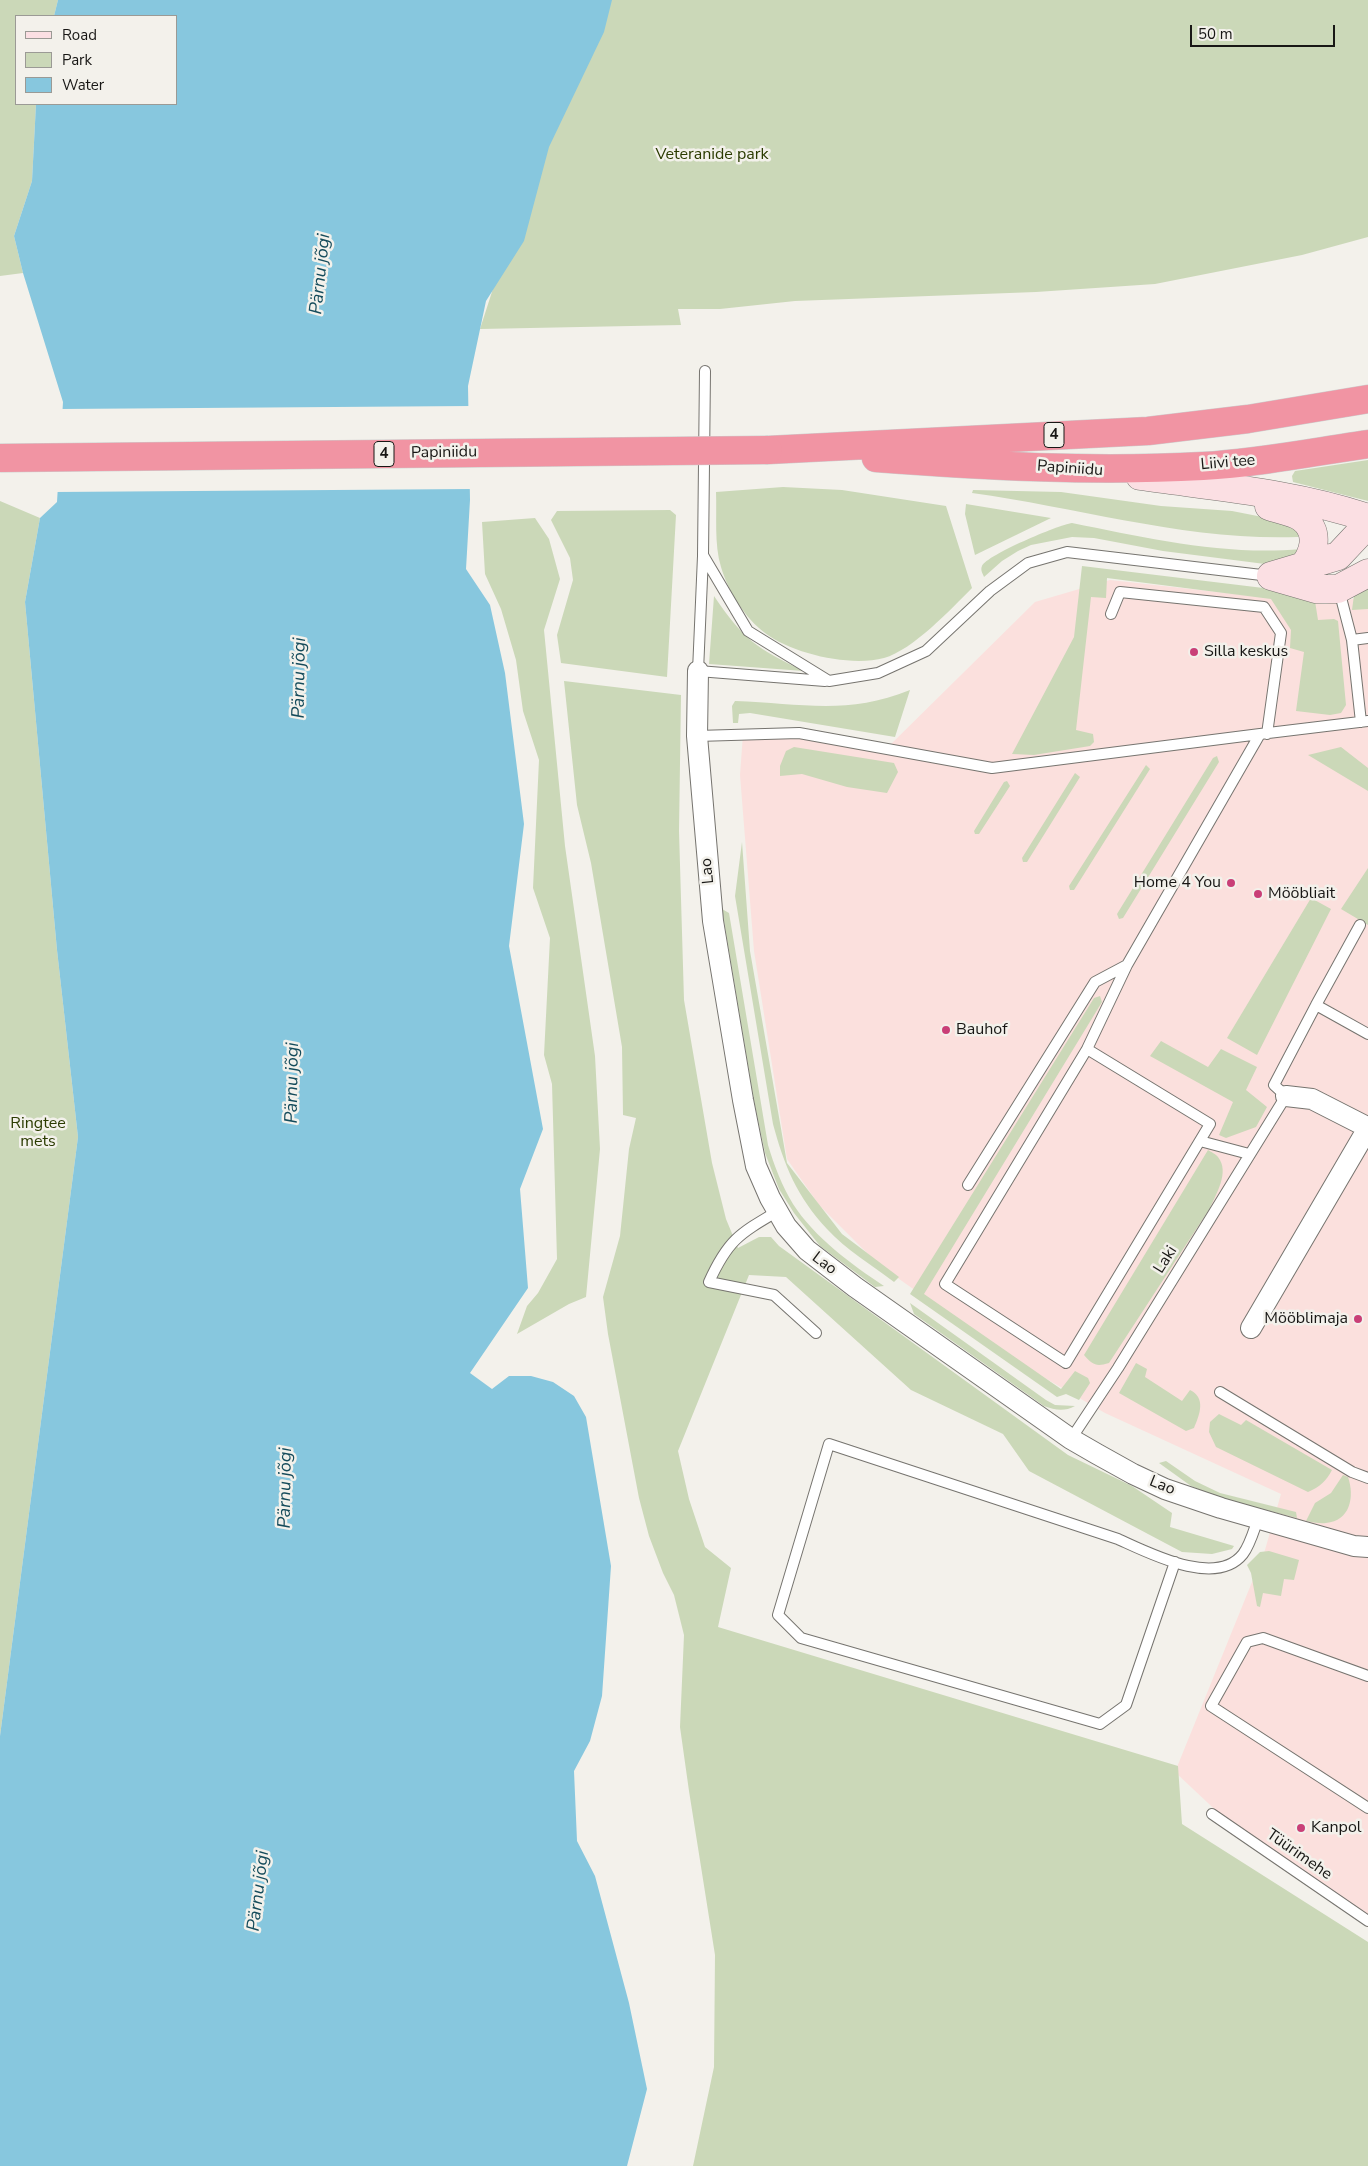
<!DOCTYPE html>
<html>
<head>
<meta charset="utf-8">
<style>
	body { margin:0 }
	#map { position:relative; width:1368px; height:2166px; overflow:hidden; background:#f3f1eb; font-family:"Nunito Sans",sans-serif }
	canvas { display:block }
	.legend { position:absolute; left:15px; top:15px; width:162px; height:90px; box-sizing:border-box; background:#f3f1eb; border:1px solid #9b9a95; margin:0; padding:6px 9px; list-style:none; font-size:15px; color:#181715 }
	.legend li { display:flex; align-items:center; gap:10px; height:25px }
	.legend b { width:25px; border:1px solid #9b9a95 }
	.scale { position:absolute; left:1190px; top:25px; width:145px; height:22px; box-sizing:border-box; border:2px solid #181715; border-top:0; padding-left:6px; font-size:15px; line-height:18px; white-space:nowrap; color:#181715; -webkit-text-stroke:4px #f3f1eb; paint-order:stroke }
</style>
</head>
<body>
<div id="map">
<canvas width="1368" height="2166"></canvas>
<ul class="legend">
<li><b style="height:6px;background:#fbdfe3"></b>Road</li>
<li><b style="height:14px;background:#cbd8b8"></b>Park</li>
<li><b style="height:14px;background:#87c7de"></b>Water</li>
</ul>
<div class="scale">50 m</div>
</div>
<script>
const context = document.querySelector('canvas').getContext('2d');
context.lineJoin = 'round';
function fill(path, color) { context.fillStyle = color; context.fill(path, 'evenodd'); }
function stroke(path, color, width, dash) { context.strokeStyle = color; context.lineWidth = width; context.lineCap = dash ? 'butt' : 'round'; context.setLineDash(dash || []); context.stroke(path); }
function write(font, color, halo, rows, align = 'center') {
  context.font = font + ' "Nunito Sans",sans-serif'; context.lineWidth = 5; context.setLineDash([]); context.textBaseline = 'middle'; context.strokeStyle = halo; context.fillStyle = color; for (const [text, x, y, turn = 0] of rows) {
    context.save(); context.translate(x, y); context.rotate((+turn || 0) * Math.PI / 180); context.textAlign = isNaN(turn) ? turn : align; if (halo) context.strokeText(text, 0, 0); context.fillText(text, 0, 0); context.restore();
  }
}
fill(new Path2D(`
	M 1110,580 L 1325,604 L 1368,596 L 1368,1920 L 1226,1820 L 1175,1772 L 1265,1550 L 1281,1494 L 1105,1413 L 1009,1357 L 878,1264 L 819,1205 L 787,1159 L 754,951 L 740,775 L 743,734 L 799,733 L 886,749 L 1035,602 Z`), '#fbe0dd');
fill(new Path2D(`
	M 0,0 L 58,0 L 54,16 L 16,16 L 16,104 L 36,104 L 32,181 L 14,236 L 23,273 L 0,276 Z
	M 598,0 L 1368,0 L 1368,237 L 1302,255 L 1155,284 L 1036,292 L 795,301 L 720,309 L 678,309 L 681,325 L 480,329 L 519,208 Z
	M 1368,460 L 1368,501 L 1293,482 L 1292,476 L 1295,471 Z
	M 783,487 L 842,490 L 946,506 L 972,588 C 951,609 913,650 884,658 C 850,667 793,654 765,633 C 745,618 728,591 721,567 C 714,544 717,516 716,492 Z
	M 973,490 L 1061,492 L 1161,506 L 1232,511 L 1288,522 L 1300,534 L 1298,537 C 1187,541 1081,508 972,493 Z
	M 0,501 L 40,518 L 25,602 L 57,950 L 78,1137 L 0,1736 Z
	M 966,504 L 1051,518 L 975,555 L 965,514 Z
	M 670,510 L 676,515 L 667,677 L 561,663 L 557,635 L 573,580 L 570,558 L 551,520 L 557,511 Z
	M 535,518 L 549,539 L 560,579 L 544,630 L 565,846 L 595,1056 L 600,1149 L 586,1297 L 569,1304 L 517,1334 L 527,1306 L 538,1293 L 557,1259 L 552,1084 L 544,1055 L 550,938 L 533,888 L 539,760 L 523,711 L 516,660 L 501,609 L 485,574 L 482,522 Z
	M 1072,523 C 1147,538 1224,556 1301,549 L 1296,557 L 1265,564 L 1163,551 L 1094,538 L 1072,537 L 1031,545 L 1018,551 L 1002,561 L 984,577 C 983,574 980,570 982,566 C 987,555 1058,525 1072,523 Z
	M 1082,566 L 1321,595 L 1315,601 L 1318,620 L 1334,619 L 1338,621 L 1346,705 L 1341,713 L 1330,715 L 1296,711 L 1304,652 L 1290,648 L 1291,630 L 1271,599 L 1107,578 L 1106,598 L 1091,597 L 1076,730 L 1093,734 L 1094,742 L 1090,746 L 1034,755 L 1012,754 L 1074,637 Z
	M 1368,581 L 1368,609 L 1352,610 L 1354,595 Z
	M 714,596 C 743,639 757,649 804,671 L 709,664 Z
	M 564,681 L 681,695 L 679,831 L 684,1000 L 712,1163 L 726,1219 L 738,1248 L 759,1237 L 771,1237 L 779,1246 L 1068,1455 L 1132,1486 L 1172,1513 L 1170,1527 L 1234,1546 L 1232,1549 L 1212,1554 L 1182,1552 L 1029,1471 L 1003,1434 L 911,1390 L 786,1277 L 749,1275 L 678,1451 L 689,1499 L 705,1547 L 731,1568 L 718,1627 L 1178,1766 L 1182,1824 L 1368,1942 L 1368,2166 L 693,2166 L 714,2067 L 715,1955 L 689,1791 L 680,1727 L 684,1635 L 674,1595 L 663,1573 L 649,1536 L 639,1498 L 608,1334 L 603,1297 L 620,1236 L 629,1149 L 636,1118 L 623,1115 L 622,1047 L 591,863 L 577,805 Z
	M 910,690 L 895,737 L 750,713 L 739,714 L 738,723 L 733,723 L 732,706 L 735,701 C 800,703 846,716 910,690 Z
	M 794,747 L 894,763 L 898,772 L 887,793 L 847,787 L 802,774 L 780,776 L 780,766 L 786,751 Z
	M 1341,747 L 1368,768 L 1368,791 L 1308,755 Z
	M 1217,756 L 1219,762 L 1123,918 L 1119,919 L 1117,914 L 1213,758 Z
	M 1146,765 L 1150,769 L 1074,890 L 1070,890 L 1069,886 Z
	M 1075,773 L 1080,777 L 1027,862 L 1023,862 L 1022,858 Z
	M 1007,781 L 1010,786 L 979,834 L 975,834 L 974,831 L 1004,782 Z
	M 742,842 L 750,951 L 787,1163 L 842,1234 L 899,1277 L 894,1282 C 872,1265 846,1250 827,1229 C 797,1197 784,1165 773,1124 L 735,896 Z
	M 1368,868 L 1368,925 L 1341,909 Z
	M 1311,898 L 1331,909 L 1257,1055 L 1227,1038 Z
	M 722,909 L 729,913 L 768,1145 C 774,1165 782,1186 793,1204 C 815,1238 851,1264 884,1286 L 875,1287 L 820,1246 L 794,1213 L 779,1189 L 765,1153 L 754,1101 Z
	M 1100,996 L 1102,1002 L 924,1294 L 1061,1389 L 1075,1371 L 1088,1378 L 1090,1383 L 1079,1400 L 1066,1394 L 1057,1397 L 910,1294 L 1094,998 Z
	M 1161,1041 L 1208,1067 L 1221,1049 L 1257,1067 L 1246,1090 L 1267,1107 L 1256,1127 L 1226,1138 L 1219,1135 L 1233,1102 L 1150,1056 Z
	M 1208,1150 C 1211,1152 1216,1154 1218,1157 C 1230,1172 1216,1194 1210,1208 L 1109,1363 C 1096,1367 1093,1365 1084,1355 Z
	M 910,1303 L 1046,1400 L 1055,1405 L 1075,1406 C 1064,1412 1055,1410 1044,1406 L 914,1314 Z
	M 1136,1363 L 1147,1369 L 1145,1377 L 1182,1401 L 1190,1390 C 1206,1398 1200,1414 1194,1428 L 1186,1431 L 1119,1393 Z
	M 1219,1414 L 1241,1425 L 1246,1420 L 1332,1470 C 1326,1481 1320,1487 1308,1492 L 1216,1447 L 1209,1432 L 1210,1422 Z
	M 1166,1461 L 1195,1481 L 1220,1493 L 1296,1512 L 1297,1518 L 1223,1499 L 1191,1486 L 1159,1463 Z
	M 1343,1475 L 1348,1477 C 1355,1497 1350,1521 1326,1523 C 1320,1524 1312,1522 1306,1521 L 1315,1503 L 1331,1493 Z
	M 1269,1551 L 1299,1560 L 1294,1580 L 1284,1579 L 1281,1596 L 1263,1593 L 1260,1607 L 1257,1606 L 1251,1573 L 1247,1565 L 1260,1552 Z`), '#cbd8b8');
fill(new Path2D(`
	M 58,0 L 612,0 L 604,32 L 549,147 L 524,241 L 486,301 L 468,386 L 470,500 L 466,569 L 490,605 L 505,673 L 524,824 L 509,946 L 543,1129 L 520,1189 L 528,1288 L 470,1373 L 492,1389 L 509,1376 L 531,1376 L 553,1382 L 574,1396 L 586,1417 L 611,1566 L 602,1696 L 590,1741 L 574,1771 L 577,1841 L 595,1876 L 629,2003 L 647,2089 L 627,2166 L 0,2166 L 0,1736 L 78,1137 L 57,950 L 25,602 L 40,518 L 57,502 L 63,402 L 23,273 L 14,236 L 32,181 L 36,104 L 176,104 L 176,16 L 54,16 Z`), '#87c7de');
fill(new Path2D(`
	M 471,406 L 472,489 L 55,492 L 60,409 Z`), '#f3f1eb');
const lane = new Path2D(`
	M 705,371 L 703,555 L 748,631 L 829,681 L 878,673 L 926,651 L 990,591 L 1028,563 L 1067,552 L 1270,576
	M 703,556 L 698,671 L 825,681
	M 1339,590 L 1352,640 L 1361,722
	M 1111,614 L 1120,592 L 1264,607 L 1281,633 L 1267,734
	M 1352,640 L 1368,638
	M 697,736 L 799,733 L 992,768 L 1260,734
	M 1316,1005 L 1360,925
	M 1087,1049 L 1210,1124 L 1066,1363 L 945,1284 L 1087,1049 L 1127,965
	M 1200,1141 L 1249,1154
	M 968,1185 L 1095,982 L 1127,965 L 1260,734 L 1368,721
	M 778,1211 C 739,1234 728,1240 709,1282 L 774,1295 L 816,1333
	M 1220,1392 L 1352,1472 L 1368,1478
	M 1071,1439 L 1118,1368 L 1286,1096 L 1274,1085 L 1316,1005 L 1368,1034
	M 1175,1562 L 1126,1705 L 1100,1724 L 801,1638 L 778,1615 L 829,1444 L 1118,1539 C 1149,1553 1216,1588 1243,1554 C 1250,1545 1254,1530 1258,1519
	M 1368,1676 L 1263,1638 L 1247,1642 L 1211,1706 L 1368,1808
	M 1212,1814 L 1368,1921`);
const street = new Path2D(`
	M 698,671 L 697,736 L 713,921 L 743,1100 L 756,1166 L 770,1198 L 786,1226 L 807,1250 L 855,1287 L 1071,1439 L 1097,1454 L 1133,1474 L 1165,1489 L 1221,1508 L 1354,1546 L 1368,1547
	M 1286,1096 L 1312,1099 L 1367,1127
	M 1251,1328 L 1368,1128`);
const secondary = new Path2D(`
	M 1140,476 C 1217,487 1294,493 1368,518
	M 1269,506 C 1279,510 1294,512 1302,518 C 1321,532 1314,555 1301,569
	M 1271,576 L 1338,556 L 1368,524
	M 1271,576 L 1316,589 L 1338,589 L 1368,573`);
const highway = new Path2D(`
	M 768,450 L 1148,431 L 1248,419 L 1368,399
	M 876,458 C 985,466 1094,472 1203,466 C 1258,463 1313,452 1368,444`);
stroke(lane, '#76746f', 12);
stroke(street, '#76746f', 22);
stroke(secondary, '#76746f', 29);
stroke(highway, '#ccc', 29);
stroke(lane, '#fff', 10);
stroke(street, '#fff', 20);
stroke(secondary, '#fbdfe3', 28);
stroke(highway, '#f194a3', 28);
const highwayBridge = new Path2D(`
	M 0,458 L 768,450`);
stroke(highwayBridge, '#ccc', 29, []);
stroke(highwayBridge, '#f194a3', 28);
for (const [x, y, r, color] of [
	[1194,652,5,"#c93f77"],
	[1231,883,5,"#c93f77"],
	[1258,894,5,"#c93f77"],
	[946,1030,5,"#c93f77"],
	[1358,1319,5,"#c93f77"],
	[1301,1828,5,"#c93f77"]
]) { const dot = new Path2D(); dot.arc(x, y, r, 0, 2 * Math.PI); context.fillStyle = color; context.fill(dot); stroke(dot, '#f3f1eb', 2); }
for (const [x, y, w] of [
	[1054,435,20],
	[384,454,20]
]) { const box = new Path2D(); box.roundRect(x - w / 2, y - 12.5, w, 25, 4); context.fillStyle = '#f3f1eb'; context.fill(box); stroke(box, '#181715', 1); }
write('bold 15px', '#181715', null, [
	["4",1054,435],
	["4",384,454]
]);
write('16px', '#2b3b00', '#f3f1eb', [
	["Veteranide park",712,155],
	["Ringtee",38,1124],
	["mets",38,1142]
]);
write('16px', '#181715', '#f3f1eb', [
	["Papiniidu",444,453,-1],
	["Liivi tee",1228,463,-5],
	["Papiniidu",1070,469,4],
	["Lao",708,871,-96],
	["Laki",1166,1260,-58],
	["Lao",824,1264,37],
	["Lao",1162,1486,22],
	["Tüürimehe",1299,1855,35]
]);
write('16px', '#181715', '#f3f1eb', [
	["Silla keskus",1204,652],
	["Home 4 You",1221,883,"right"],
	["Mööbliait",1268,894],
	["Bauhof",956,1030],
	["Mööblimaja",1348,1319,"right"],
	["Kanpol",1311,1828]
], 'left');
write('italic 18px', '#144b5b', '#f3f1eb', [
	["Pärnu jõgi",321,274,-84],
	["Pärnu jõgi",300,678,-89],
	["Pärnu jõgi",293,1083,-89],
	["Pärnu jõgi",286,1488,-89],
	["Pärnu jõgi",259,1891,-83]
]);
</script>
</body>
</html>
